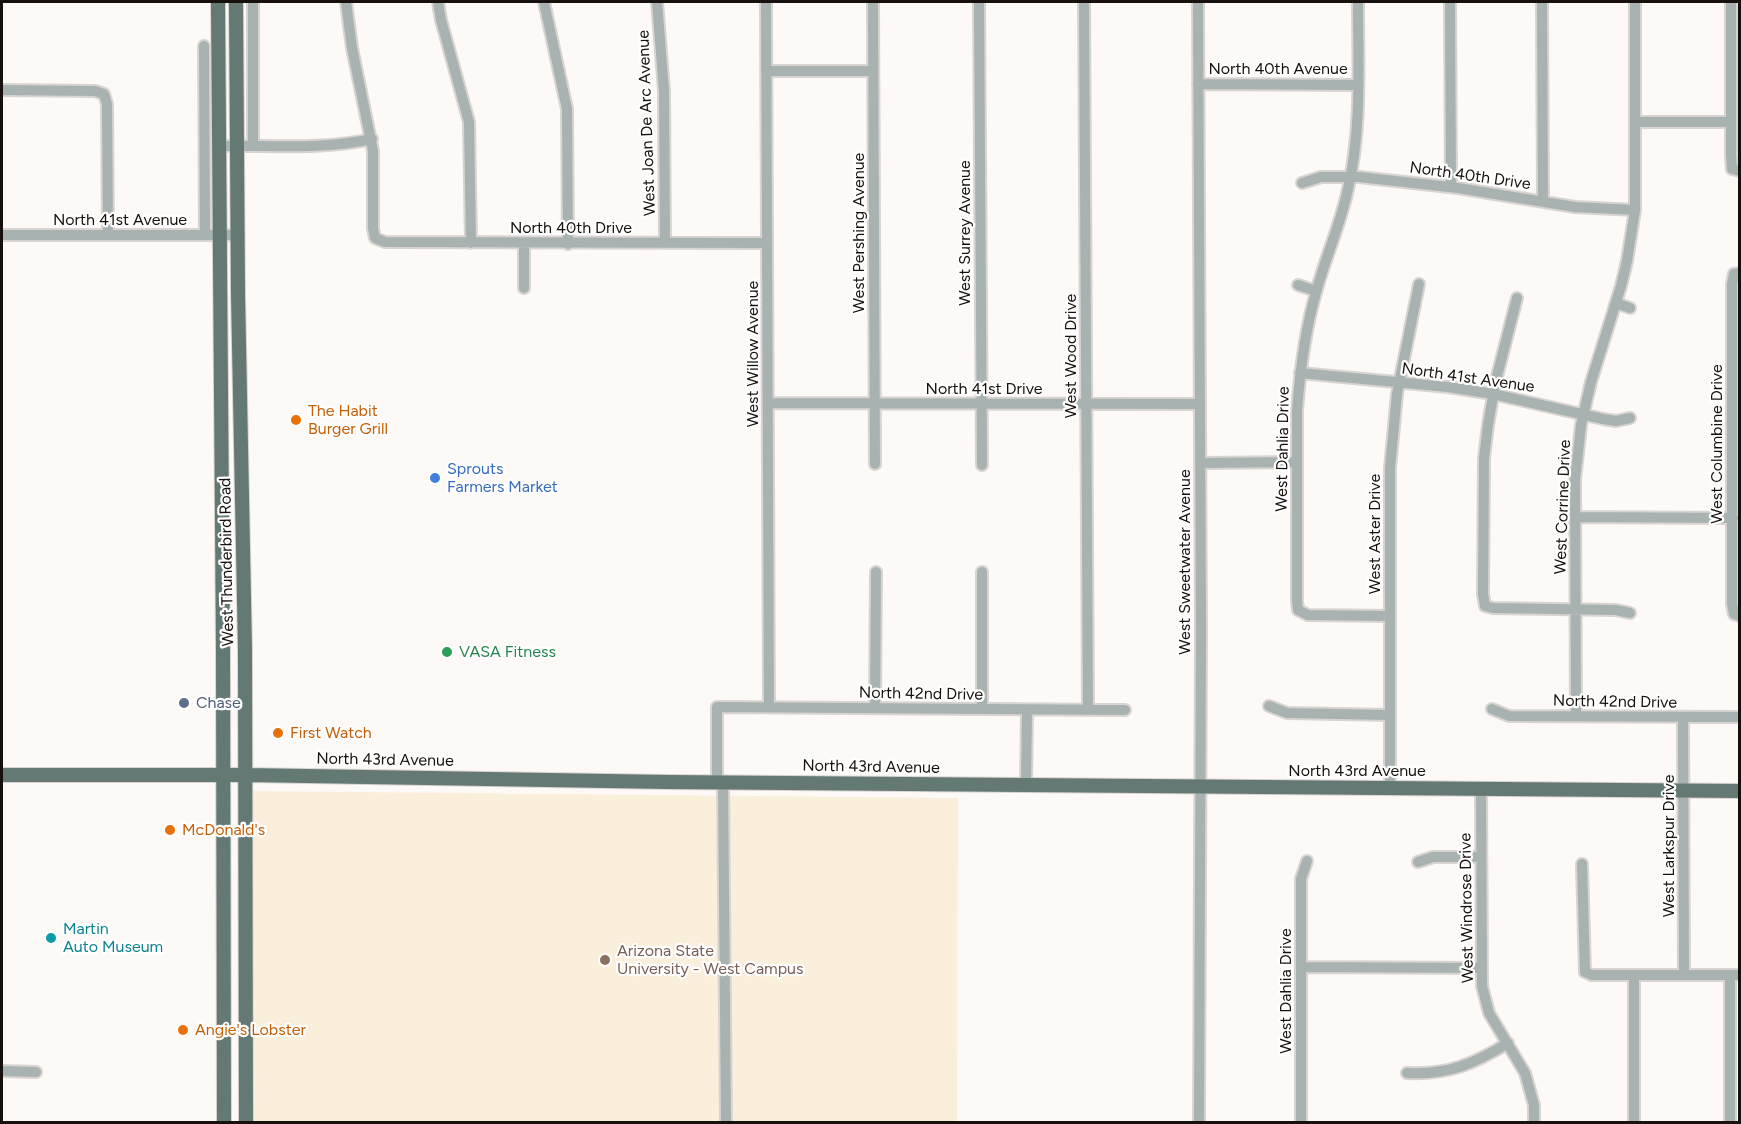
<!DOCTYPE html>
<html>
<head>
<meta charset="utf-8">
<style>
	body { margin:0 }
	#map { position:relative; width:1741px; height:1124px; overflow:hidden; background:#fdf9f7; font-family:Figtree,sans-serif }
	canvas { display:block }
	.frame { position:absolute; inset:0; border:3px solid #17100c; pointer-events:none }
</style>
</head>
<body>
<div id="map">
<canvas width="1741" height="1124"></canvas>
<div class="frame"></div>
</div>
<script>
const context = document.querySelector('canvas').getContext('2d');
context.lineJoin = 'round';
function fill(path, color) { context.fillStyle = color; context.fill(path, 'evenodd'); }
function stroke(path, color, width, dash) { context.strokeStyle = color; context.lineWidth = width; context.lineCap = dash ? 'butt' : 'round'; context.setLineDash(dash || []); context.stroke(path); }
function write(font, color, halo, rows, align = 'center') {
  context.font = font + ' Figtree,sans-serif'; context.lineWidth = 4.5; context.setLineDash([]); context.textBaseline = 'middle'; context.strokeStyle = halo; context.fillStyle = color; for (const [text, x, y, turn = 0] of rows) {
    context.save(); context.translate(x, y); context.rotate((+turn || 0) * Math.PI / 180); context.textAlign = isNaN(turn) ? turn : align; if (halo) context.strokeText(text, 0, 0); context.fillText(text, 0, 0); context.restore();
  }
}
fill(new Path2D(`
	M 251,791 L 958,798 L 957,1122 L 251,1122 Z`), '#faefda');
const minor = new Path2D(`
	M 253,2 L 253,146
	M 346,2 L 352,48 L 373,151 L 373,228 L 375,238 L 385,242 L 767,243
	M 438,2 L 441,20 L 469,122 L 471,243
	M 544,2 L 567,109 L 568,244
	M 657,2 L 664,91 L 665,243
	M 766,2 L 769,707
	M 873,2 L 875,464
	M 979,2 L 982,465
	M 1084,2 L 1088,710
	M 1198,2 L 1201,630 L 1199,1122
	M 1358,2 C 1358,64 1362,128 1348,189 C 1341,223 1326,256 1317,289 C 1305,329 1300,370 1297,411 L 1297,601 L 1298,610 L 1308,615 L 1390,616
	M 1450,2 L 1451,187
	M 1542,2 L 1543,201
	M 1731,2 L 1731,155 L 1732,169 L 1740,171
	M 204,46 L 205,235
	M 766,71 L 873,71
	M 1198,84 L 1358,85
	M 2,90 L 95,91 L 104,94 L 107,104 L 108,235
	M 1635,122 L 1731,122
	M 218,146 C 269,145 322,150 372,139
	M 1302,183 L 1321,177 L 1359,177 L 1458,188 L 1575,207 L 1635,210
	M 2,235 L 237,235
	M 524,243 L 524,288
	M 1740,273 L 1734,274 L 1732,284 L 1732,604 L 1734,614 L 1740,616
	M 1298,285 L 1316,291
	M 1517,298 L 1495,384 L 1488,425 L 1484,458 L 1483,594 L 1485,606 L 1493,608 L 1616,610 L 1630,613
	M 1616,303 L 1630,308
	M 1300,373 L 1448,387 L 1493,394 L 1603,419 L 1616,421 L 1630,418
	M 769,403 L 1200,404
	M 1200,463 L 1297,462
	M 1575,517 L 1733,518
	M 982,572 L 982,709
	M 1269,706 L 1287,713 L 1390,715
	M 875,708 L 876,572
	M 1492,709 L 1509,716 L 1740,717
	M 1576,716 L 1575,480 L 1581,425 L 1591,382 L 1621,286 L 1627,261 L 1635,210 L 1635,2
	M 1683,718 L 1684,975
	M 717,782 L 717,707 L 1125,710
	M 723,782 C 724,896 726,1009 726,1122
	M 1026,785 L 1027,710
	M 1390,787 L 1390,468 L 1397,394 L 1419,284
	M 1481,788 L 1482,986 L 1489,1013 L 1525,1073 L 1534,1105 L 1534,1122
	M 1418,862 L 1433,857 L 1481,857
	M 1582,864 L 1585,972 L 1592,975 L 1740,975
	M 1301,967 L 1480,968
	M 1634,975 L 1634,1122
	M 2,1071 L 36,1072
	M 1407,1073 C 1448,1075 1474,1064 1508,1043
	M 1301,1122 L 1301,879 L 1307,861
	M 1730,1122 L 1730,975`);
const major = new Path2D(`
	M 218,2 L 223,650 L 224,1122
	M 236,2 L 238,293 L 245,651 L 246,1122
	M 2,775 L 246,775 L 668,782 L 1740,791`);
stroke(minor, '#d8d4d1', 14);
stroke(major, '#d8d4d1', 16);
stroke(minor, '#a8b3b1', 10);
stroke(major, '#647874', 14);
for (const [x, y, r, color] of [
	[296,420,6,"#e8710a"],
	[435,478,6,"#3f7fe0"],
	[447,652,6,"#2e9e5b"],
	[184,703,6,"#5c6f8a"],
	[278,733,6,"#e8710a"],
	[170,830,6,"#e8710a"],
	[51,938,6,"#0f9aa8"],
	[605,960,6,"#8d6e63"],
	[183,1030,6,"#e8710a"]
]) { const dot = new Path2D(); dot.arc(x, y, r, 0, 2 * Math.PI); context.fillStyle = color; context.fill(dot); stroke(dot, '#fff', 2); }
write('16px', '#17100c', '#fff', [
	["North 40th Avenue",1278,69],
	["West Joan De Arc Avenue",647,123,-92],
	["North 40th Drive",1470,176,8],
	["North 41st Avenue",120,220],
	["North 40th Drive",571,228],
	["West Pershing Avenue",859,233,-90],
	["West Surrey Avenue",965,233,-90],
	["West Willow Avenue",753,354,-90],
	["West Wood Drive",1071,356,-90],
	["North 41st Avenue",1468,378,8],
	["North 41st Drive",984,389],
	["West Columbine Drive",1717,444,-90],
	["West Dahlia Drive",1283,449,-89],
	["West Corrine Drive",1563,507,-88],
	["West Aster Drive",1375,534,-90],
	["West Thunderbird Road",227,562,-91],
	["West Sweetwater Avenue",1185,562,-90],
	["North 42nd Drive",921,694,1],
	["North 42nd Drive",1615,702,1],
	["North 43rd Avenue",385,760,1],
	["North 43rd Avenue",871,767,1],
	["North 43rd Avenue",1357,771],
	["West Larkspur Drive",1669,846,-90],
	["West Windrose Drive",1467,908,-91],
	["West Dahlia Drive",1286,991,-90]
]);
write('16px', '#c56008', '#fff', [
	["The Habit",308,411],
	["Burger Grill",308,429],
	["First Watch",290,733],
	["McDonald's",182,830],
	["Angie's Lobster",195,1030]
], 'left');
write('16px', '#366cbe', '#fff', [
	["Sprouts",447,469],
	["Farmers Market",447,487]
], 'left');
write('16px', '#27864d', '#fff', [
	["VASA Fitness",459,652]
], 'left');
write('16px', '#4e5e75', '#fff', [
	["Chase",196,703]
], 'left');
write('16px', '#0d838f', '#fff', [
	["Martin",63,929],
	["Auto Museum",63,947]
], 'left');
write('16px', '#785e54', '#fff', [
	["Arizona State",617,951],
	["University - West Campus",617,969]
], 'left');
</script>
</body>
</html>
